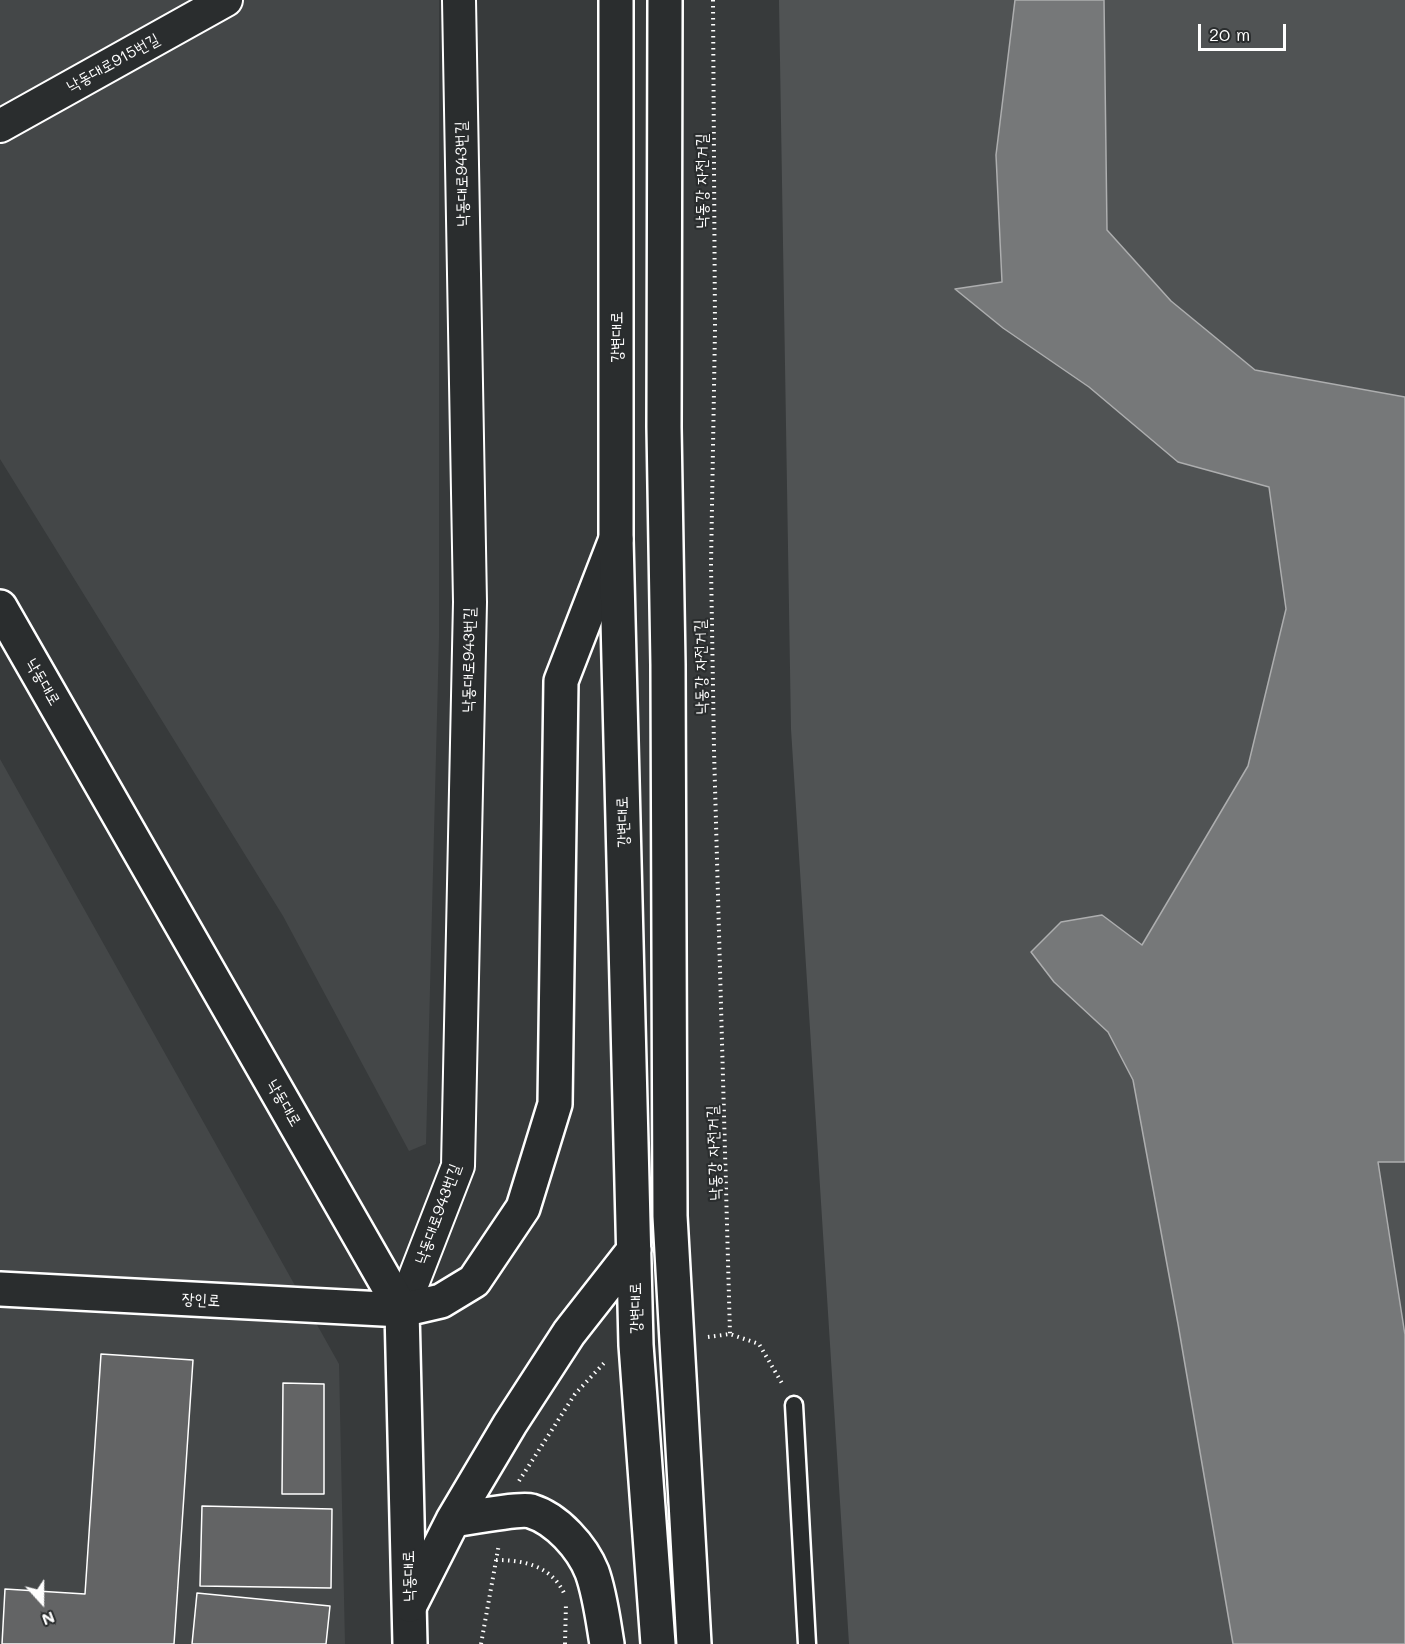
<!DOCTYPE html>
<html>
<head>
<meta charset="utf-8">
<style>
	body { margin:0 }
	#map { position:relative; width:1405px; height:1644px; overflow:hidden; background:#373a3b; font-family:Mali,sans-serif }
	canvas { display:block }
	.north { position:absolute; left:12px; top:1572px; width:60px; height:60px; -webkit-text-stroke:4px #2a2d2e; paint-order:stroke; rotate:159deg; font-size:16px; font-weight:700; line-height:24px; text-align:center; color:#fff }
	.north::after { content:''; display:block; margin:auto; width:21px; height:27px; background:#fff; clip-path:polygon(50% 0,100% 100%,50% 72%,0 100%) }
	.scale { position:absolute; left:1198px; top:24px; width:88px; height:27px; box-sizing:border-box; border:3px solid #fff; border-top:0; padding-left:8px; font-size:18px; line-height:21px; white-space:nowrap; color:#fff; -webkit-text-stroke:4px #2a2d2e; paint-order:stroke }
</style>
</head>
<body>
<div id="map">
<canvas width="1405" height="1644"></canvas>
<div class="north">N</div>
<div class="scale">20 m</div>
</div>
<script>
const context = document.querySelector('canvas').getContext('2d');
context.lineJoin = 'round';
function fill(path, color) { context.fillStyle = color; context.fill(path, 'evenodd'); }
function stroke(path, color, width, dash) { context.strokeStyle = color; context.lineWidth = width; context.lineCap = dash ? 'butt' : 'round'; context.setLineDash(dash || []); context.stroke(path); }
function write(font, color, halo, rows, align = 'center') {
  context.font = font + ' Mali,"Poor Story",sans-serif'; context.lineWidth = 4.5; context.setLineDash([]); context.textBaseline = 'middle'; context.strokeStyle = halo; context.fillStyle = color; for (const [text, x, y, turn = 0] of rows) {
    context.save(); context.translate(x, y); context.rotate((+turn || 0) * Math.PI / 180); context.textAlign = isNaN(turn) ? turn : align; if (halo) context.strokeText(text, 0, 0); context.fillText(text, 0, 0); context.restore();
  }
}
fill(new Path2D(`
	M 0,0 L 439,0 L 439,638 L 426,1144 L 409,1151 L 283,916 L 0,459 Z
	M 0,759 L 339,1364 L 345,1644 L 0,1644 Z`), '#444748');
fill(new Path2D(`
	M 779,0 L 1015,0 L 996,155 L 1002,282 L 955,289 L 1003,328 L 1089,387 L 1178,462 L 1270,487 L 1286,609 L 1248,766 L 1141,946 L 1054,982 L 1108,1032 L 1133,1080 L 1178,1324 L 1233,1644 L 849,1644 L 791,729 Z
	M 1104,0 L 1405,0 L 1405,397 L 1255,370 L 1171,301 L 1107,230 Z
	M 1378,1161 L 1405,1162 L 1405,1335 Z`), '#505354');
const water = new Path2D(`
	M 1015,0 L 1104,0 L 1107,230 L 1171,301 L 1255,370 L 1405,397 L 1405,1162 L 1378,1162 L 1405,1335 L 1405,1644 L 1233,1644 L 1178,1324 L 1133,1080 L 1108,1032 L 1054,982 L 1031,952 L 1061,922 L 1102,915 L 1142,945 L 1248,766 L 1286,609 L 1269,487 L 1178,462 L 1089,387 L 1003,328 L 955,289 L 1002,282 L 996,155 Z`);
fill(water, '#767879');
stroke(water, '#adaeaf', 1.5);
const building = new Path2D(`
	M 101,1354 L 193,1360 L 174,1644 L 2,1644 L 5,1589 L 85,1594 Z
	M 283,1383 L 324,1384 L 324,1494 L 282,1494 Z
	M 202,1506 L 332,1509 L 331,1588 L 200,1586 Z
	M 197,1593 L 330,1606 L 326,1644 L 192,1644 Z`);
fill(building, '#636465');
stroke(building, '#fff', 1.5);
const lane = new Path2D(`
	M 794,1405 L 807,1644`);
const street = new Path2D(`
	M 0,126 L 226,0
	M 402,1310 L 458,1166 L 470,602 L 459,0`);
const secondary = new Path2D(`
	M 0,607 L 402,1310 L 410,1644
	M 0,1289 L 402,1310 L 441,1301 L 474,1281 L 523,1208 L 555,1104 L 561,681 L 616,539`);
const highway = new Path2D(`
	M 616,0 L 616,539 L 636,1345 L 658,1644
	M 665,0 L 664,427 L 668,665 L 670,1216 L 694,1644
	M 453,1520 C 467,1518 520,1508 531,1511 C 557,1519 582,1547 592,1572 C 600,1594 603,1620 607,1644
	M 410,1605 L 453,1520 L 510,1424 L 569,1333 L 634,1250`);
stroke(lane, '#fff', 21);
stroke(street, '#fff', 36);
stroke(secondary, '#fff', 38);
stroke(highway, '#fff', 38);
stroke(new Path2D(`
	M 713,0 L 715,329 L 711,565 L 714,750 L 730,1334
	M 708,1337 L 730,1334 L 759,1344 L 783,1385
	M 519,1481 L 575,1394 L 606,1361
	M 496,1560 C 524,1560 551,1566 564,1593
	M 481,1644 L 499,1544
	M 565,1644 L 566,1603`), '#fff', 4, [1.5, 4.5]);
stroke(lane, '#2a2d2e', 16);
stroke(street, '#2a2d2e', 32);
stroke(secondary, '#2a2d2e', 33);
stroke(highway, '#2a2d2e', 33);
write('16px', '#fff', '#2a2d2e', [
	["낙동대로915번길",113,63,-29],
	["낙동대로943번길",462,174,-91],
	["낙동강 자전거길",702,181,-90],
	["강변대로",617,337,-90],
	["낙동대로943번길",469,660,-89],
	["낙동강 자전거길",701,667,-91],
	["낙동대로",43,682,60],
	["강변대로",623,822,-92],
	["낙동대로",284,1103,60],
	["낙동강 자전거길",714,1153,-92],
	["낙동대로943번길",438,1214,-70],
	["장인로",201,1300,3],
	["강변대로",636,1308,-91],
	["낙동대로",409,1576,-91]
]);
</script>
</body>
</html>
